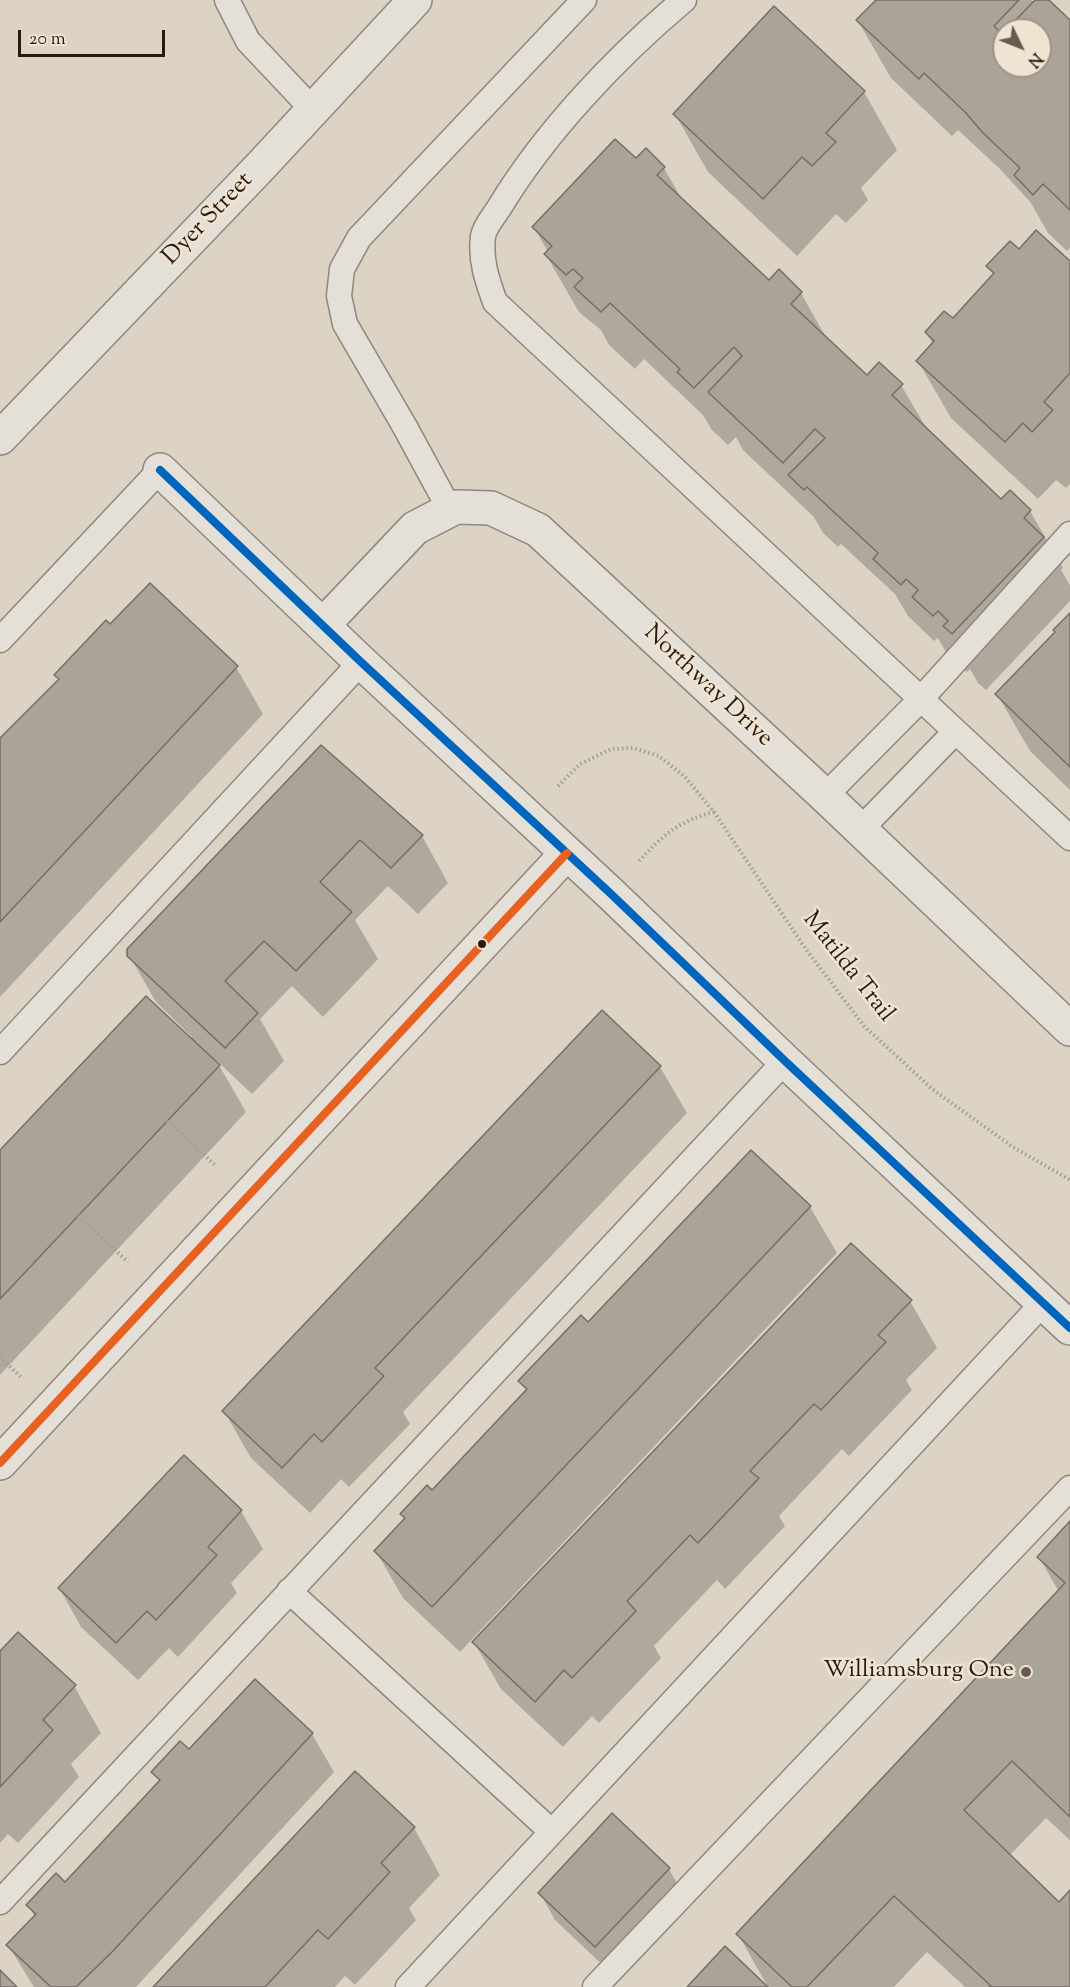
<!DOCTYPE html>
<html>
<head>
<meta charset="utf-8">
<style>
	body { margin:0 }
	#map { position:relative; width:1070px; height:1987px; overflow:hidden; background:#dcd3c4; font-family:"Sorts Mill Goudy",serif }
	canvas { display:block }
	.north { position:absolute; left:992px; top:18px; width:60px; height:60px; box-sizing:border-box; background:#efe4d2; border:2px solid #a09385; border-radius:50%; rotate:133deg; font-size:16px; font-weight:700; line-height:24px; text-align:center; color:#2a1911 }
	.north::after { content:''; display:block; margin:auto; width:21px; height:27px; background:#685a50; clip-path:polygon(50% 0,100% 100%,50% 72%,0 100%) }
	.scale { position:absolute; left:18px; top:30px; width:147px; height:27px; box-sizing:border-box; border:3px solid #2a1911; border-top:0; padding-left:8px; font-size:18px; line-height:21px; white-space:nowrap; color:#2a1911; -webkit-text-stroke:4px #efe4d2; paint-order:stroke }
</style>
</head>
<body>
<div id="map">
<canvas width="1070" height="1987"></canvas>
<div class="north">N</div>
<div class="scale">20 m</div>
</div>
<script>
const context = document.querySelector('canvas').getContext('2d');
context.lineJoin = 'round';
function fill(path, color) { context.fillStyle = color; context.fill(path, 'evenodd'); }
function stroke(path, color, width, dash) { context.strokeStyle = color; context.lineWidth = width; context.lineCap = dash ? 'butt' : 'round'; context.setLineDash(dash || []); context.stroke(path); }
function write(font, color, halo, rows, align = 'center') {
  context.font = font + ' "Sorts Mill Goudy",serif'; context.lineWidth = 5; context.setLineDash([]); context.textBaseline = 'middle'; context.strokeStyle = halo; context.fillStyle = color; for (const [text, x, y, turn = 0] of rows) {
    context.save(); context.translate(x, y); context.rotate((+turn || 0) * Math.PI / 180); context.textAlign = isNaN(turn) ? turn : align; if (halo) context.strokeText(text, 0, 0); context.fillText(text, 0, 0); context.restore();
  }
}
fill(new Path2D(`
	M 878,0 L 1032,0 L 1034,4 L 1037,0 L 1047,0 L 1070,22 L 1070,248 L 1067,251 L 1048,233 L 1031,203 L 1001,170 L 958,130 L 952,136 L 891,78 L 858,21 ZM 1004,30 L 1040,30 L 1040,66 L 1004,66 Z
	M 774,8 L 864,92 L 897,150 L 861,188 L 868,200 L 846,223 L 836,214 L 797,256 L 708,172 L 675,114 Z
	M 636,160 L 664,168 L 683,201 L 769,282 L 801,293 L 828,341 L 867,377 L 901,385 L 928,431 L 1001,501 L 1030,511 L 1063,568 L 1061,570 L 1070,585 L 1070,601 L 986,690 L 978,683 L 970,669 L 967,672 L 947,654 L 938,638 L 934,641 L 908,616 L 895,594 L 841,544 L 838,547 L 823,533 L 814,517 L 743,450 L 736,437 L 728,445 L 712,430 L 703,415 L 644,359 L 635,369 L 609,345 L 601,330 L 579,312 L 546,255 L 548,252 L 534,227 Z
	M 1019,251 L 1070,263 L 1070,484 L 1066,488 L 1056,480 L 1038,499 L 951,418 L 918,361 L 933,344 L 926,332 L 953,321 L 994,276 L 988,266 Z
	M 1070,616 L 1070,790 L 1030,751 L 997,694 Z
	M 110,626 L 236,667 L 263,714 L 0,997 L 0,740 L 59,681 L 56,675 Z
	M 321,747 L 422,836 L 448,883 L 418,914 L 388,886 L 355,920 L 378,959 L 323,1017 L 292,986 L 260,1019 L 284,1061 L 252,1094 L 216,1060 L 246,1112 L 0,1375 L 0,1152 L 192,1037 L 156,1002 L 129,955 Z
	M 660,1067 L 687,1113 L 403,1412 L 410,1424 L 349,1487 L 341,1479 L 310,1513 L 251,1458 L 224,1411 Z
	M 810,1207 L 837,1253 L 460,1652 L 403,1598 L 376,1551 L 405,1520 L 402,1514 L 432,1492 L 527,1392 L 520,1381 L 588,1324 Z
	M 910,1301 L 937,1348 L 906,1380 L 912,1390 L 849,1456 L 842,1449 L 779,1516 L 785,1526 L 725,1589 L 717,1580 L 654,1646 L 661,1658 L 599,1723 L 592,1716 L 563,1747 L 501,1689 L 474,1642 Z
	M 184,1457 L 241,1511 L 263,1549 L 231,1583 L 237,1593 L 178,1657 L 169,1648 L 138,1680 L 81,1627 L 60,1589 Z
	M 1070,1523 L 1070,1840 L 1046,1818 L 1009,1856 L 1059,1904 L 1070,1892 L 1070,1987 L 965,1987 L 927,1952 L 894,1987 L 768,1987 L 738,1934 L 1059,1592 L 1039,1557 Z
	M 0,1653 L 74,1686 L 101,1733 L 71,1764 L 79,1777 L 18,1843 L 8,1834 L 0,1843 Z
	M 255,1682 L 312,1734 L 334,1772 L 136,1987 L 34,1987 L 8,1945 L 35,1917 L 28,1905 L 65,1884 L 160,1783 L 153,1772 L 189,1752 Z
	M 612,1815 L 669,1869 L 684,1896 L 611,1973 L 555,1920 L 540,1893 Z
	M 414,1828 L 440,1875 L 409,1908 L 416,1920 L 355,1985 L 345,1976 L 335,1987 L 155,1987 Z`), '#0003');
const building = new Path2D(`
	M 876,0 L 1019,0 L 994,26 L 1002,34 L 1004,32 L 1004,66 L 1040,66 L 1040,30 L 1006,30 L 1035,0 L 1049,0 L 1070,20 L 1070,210 L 1043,184 L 1033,195 L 1014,175 L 1020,168 L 982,132 L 966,113 L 924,73 L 919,79 L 856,20 Z
	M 774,6 L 865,91 L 826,133 L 836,142 L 812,166 L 802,157 L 763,199 L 673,114 Z
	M 615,139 L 636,158 L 646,148 L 665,167 L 657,175 L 769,280 L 779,269 L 802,292 L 791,304 L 867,375 L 879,362 L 903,384 L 892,395 L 1001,499 L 1010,490 L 1031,510 L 1024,518 L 1044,537 L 952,634 L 943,626 L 948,621 L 938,611 L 933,616 L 912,597 L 918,590 L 906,579 L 901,585 L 873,559 L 878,553 L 807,487 L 804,490 L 788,475 L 825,438 L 815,429 L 783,463 L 708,392 L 742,356 L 734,347 L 694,388 L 677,372 L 680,369 L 610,303 L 601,312 L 574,287 L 583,278 L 573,269 L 566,275 L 544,254 L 552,246 L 532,227 Z
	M 1036,230 L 1070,261 L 1070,373 L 1044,402 L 1053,410 L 1032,432 L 1023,423 L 1005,442 L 916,361 L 934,341 L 925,332 L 944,311 L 953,318 L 994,273 L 986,266 L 1010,241 L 1019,249 Z
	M 150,583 L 238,666 L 0,922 L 0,738 L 59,679 L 54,675 L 106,620 L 110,624 Z
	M 1070,613 L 1070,767 L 995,694 L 1055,632 L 1053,630 Z
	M 321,745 L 423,835 L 391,868 L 360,840 L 320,882 L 352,912 L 296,971 L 264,941 L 225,981 L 258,1013 L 225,1048 L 127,956 L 127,949 Z
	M 146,996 L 220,1065 L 0,1299 L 0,1150 Z
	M 602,1010 L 661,1066 L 375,1368 L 384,1376 L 322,1442 L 314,1434 L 282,1468 L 222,1411 Z
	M 751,1150 L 811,1206 L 432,1607 L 374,1551 L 405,1518 L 400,1514 L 427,1485 L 432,1490 L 527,1389 L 518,1381 L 581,1315 L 588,1322 Z
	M 851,1243 L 912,1300 L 878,1335 L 886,1342 L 821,1410 L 814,1404 L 750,1471 L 759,1478 L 698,1543 L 690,1535 L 627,1601 L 636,1611 L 572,1678 L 564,1670 L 535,1702 L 472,1642 Z
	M 184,1455 L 242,1510 L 208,1547 L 217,1555 L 156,1620 L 147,1611 L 116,1643 L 58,1588 Z
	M 1070,1521 L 1070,1817 L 1012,1761 L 964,1810 L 1059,1902 L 1070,1890 L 1070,1987 L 989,1987 L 991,1986 L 894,1896 L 807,1987 L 792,1987 L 736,1934 L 1065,1583 L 1037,1557 Z
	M 18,1632 L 76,1685 L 43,1720 L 53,1730 L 0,1787 L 0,1651 Z
	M 255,1679 L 313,1733 L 113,1951 L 76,1987 L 51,1987 L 6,1945 L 36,1914 L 26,1905 L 56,1873 L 65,1882 L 160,1780 L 151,1772 L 180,1741 L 189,1749 Z
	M 355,1771 L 415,1827 L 381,1863 L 390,1872 L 328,1939 L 318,1930 L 265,1987 L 153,1987 Z
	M 612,1813 L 670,1868 L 595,1947 L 538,1893 Z
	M 725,1946 L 768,1987 L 687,1987 Z
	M 0,1970 L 17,1987 L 0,1987 Z`);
fill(building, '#aaa398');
stroke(building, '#766e66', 1.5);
const lane = new Path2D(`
	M 227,0 L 248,41 L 313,110
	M 684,0 C 616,57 545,132 499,208 C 494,216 485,226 483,236 C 480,260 487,280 495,302 L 1070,838
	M 450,510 L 405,427 L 345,324 L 339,296 L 342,269 L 359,238 L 584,0
	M 0,640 L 160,470
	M 825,796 L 920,700 L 1070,534
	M 860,830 L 955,732
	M 0,1052 L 361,662
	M 289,1591 L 552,1832
	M 0,1902 L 785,1061
	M 408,1987 L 1043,1303
	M 595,1987 L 1070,1488`);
const street = new Path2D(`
	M 0,438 L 259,168 L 415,0
	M 160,470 L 361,662 L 610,893 L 785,1061 L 1070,1328
	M 323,625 L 415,528 L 450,510 L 457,507 L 491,508 L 538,530 L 825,796 L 1070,1029
	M 0,1463 L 567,853`);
stroke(lane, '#8e877e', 27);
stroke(street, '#8e877e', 36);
stroke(new Path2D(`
	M 558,786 L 580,764 L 611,749 L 633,748 L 659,756 L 685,777 L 714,812 L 805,948 L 864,1026 L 932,1089 L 1013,1147 L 1070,1180
	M 639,861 C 663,835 679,821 714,812
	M 167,1121 L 216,1166
	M 78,1216 L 128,1262
	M 0,1357 L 21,1377`), '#a19d96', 4, [1.5, 3]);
stroke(lane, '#e4e0d8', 24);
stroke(street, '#e4e0d8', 33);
stroke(new Path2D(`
	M 160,470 L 361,662 L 610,893 L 785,1061 L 1070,1328`), '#0065bd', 8);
stroke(new Path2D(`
	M 0,1463 L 567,853`), '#e86121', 8);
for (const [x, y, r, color] of [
	[482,944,5,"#2a1911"],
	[1026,1672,6,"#685a50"]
]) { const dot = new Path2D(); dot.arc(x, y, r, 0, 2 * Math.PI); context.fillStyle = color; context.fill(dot); stroke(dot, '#efe4d2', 2); }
write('24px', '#2a1911', '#efe4d2', [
	["Dyer Street",209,220,-46],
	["Northway Drive",707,687,43],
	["Matilda Trail",847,968,52]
]);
write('24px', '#2a1911', '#efe4d2', [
	["Williamsburg One",1014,1672]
], 'right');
</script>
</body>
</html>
